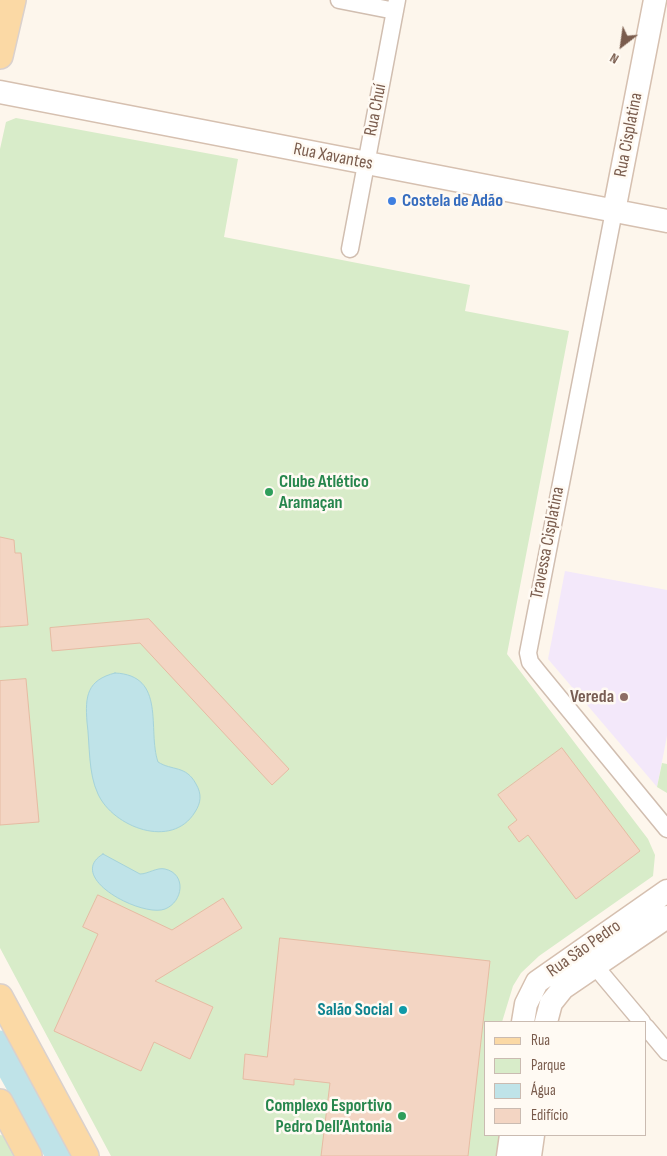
<!DOCTYPE html>
<html>
<head>
<meta charset="utf-8">
<style>
	body { margin:0 }
	#map { position:relative; width:667px; height:1156px; overflow:hidden; background:#fdf6ec; font-family:"Sofia Sans Condensed",sans-serif }
	canvas { display:block }
	.legend { position:absolute; left:484px; top:1021px; width:162px; height:115px; box-sizing:border-box; background:#fffaf3; border:1px solid #cabbb1; margin:0; padding:6px 9px; list-style:none; font-size:15px; color:#7a5c4d }
	.legend li { display:flex; align-items:center; gap:10px; height:25px }
	.legend b { width:25px; border:1px solid #cabbb1 }
	.north { position:absolute; left:597px; top:20px; width:50px; height:50px; -webkit-text-stroke:4px #fffaf3; paint-order:stroke; rotate:210deg; font-size:14px; font-weight:700; line-height:20px; text-align:center; color:#7a5c4d }
	.north::after { content:''; display:block; margin:auto; width:18px; height:22px; background:#7a5c4d; clip-path:polygon(50% 0,100% 100%,50% 72%,0 100%) }
</style>
</head>
<body>
<div id="map">
<canvas width="667" height="1156"></canvas>
<ul class="legend">
<li><b style="height:6px;background:#fbd9a5"></b>Rua</li>
<li><b style="height:14px;background:#d8ecc9"></b>Parque</li>
<li><b style="height:14px;background:#bfe3e8"></b>Água</li>
<li><b style="height:14px;background:#f3d5c3"></b>Edifício</li>
</ul>
<div class="north">N</div>
</div>
<script>
const context = document.querySelector('canvas').getContext('2d');
context.lineJoin = 'round';
function fill(path, color) { context.fillStyle = color; context.fill(path, 'evenodd'); }
function stroke(path, color, width, dash) { context.strokeStyle = color; context.lineWidth = width; context.lineCap = dash ? 'butt' : 'round'; context.setLineDash(dash || []); context.stroke(path); }
function write(font, color, halo, rows, align = 'center') {
  context.font = font + ' "Sofia Sans Condensed",sans-serif'; context.lineWidth = 5; context.setLineDash([]); context.textBaseline = 'middle'; context.strokeStyle = halo; context.fillStyle = color; for (const [text, x, y, turn = 0] of rows) {
    context.save(); context.translate(x, y); context.rotate((+turn || 0) * Math.PI / 180); context.textAlign = isNaN(turn) ? turn : align; if (halo) context.strokeText(text, 0, 0); context.fillText(text, 0, 0); context.restore();
  }
}
fill(new Path2D(`
	M 565,571 L 667,590 L 667,736 L 657,787 L 548,659 Z`), '#f3e8fa');
fill(new Path2D(`
	M 16,118 L 238,159 L 224,237 L 470,285 L 465,311 L 569,331 L 507,654 L 648,839 L 655,855 L 653,876 L 539,956 L 521,973 L 513,986 L 502,1022 L 486,1022 L 486,1135 L 501,1135 L 499,1156 L 111,1156 L 0,948 L 0,149 L 6,122 Z
	M 662,763 L 667,764 L 667,793 L 657,787 Z
	M 0,1135 L 7,1136 L 18,1156 L 0,1156 Z`), '#d8ecc9');
const water = new Path2D(`
	M 115,673 C 167,675 147,730 158,762 C 172,771 186,765 196,784 C 202,794 201,803 195,812 C 172,850 113,827 98,794 C 88,773 90,745 87,722 C 85,696 87,680 115,673 Z
	M 103,854 L 140,874 C 148,874 157,867 165,869 C 187,874 183,902 165,909 C 142,918 64,877 103,854 Z`);
fill(water, '#bfe3e8');
stroke(water, '#a5d3da', 1);
stroke(new Path2D(`
	M 0,1046 L 62,1156`), '#bfe3e8', 31);
const building = new Path2D(`
	M 0,537 L 14,540 L 15,553 L 21,553 L 28,625 L 0,627 Z
	M 149,619 L 289,769 L 272,785 L 140,643 L 52,651 L 50,628 Z
	M 26,679 L 39,822 L 0,825 L 0,681 Z
	M 562,748 L 640,851 L 576,899 L 528,835 L 519,842 L 508,827 L 517,820 L 498,795 Z
	M 98,895 L 172,930 L 223,898 L 242,928 L 155,981 L 213,1007 L 190,1059 L 154,1042 L 141,1071 L 54,1031 L 98,934 L 83,927 Z
	M 280,938 L 490,961 L 468,1156 L 321,1156 L 330,1083 L 294,1079 L 294,1085 L 243,1079 L 245,1054 L 267,1057 Z`);
fill(building, '#f3d5c3');
stroke(building, '#e6bba3', 1);
const street = new Path2D(`
	M 339,0 L 395,11
	M 614,211 L 528,653 L 530,662 L 538,672 L 667,829
	M 350,249 L 397,0
	M 589,959 L 642,1022
	M 646,1027 L 667,1052`);
const secondary = new Path2D(`
	M 0,92 L 667,221
	M 614,211 L 655,0
	M 523,1022 L 526,1004 L 537,982 L 667,891
	M 546,1022 L 551,1003 L 563,988 L 667,917
	M 508,1156 L 511,1135
	M 530,1156 L 533,1135`);
const primary = new Path2D(`
	M 0,56 L 13,0
	M 0,997 L 86,1156
	M 0,1102 L 29,1156`);
stroke(street, '#d1beb0', 19);
stroke(secondary, '#d6c0b0', 25);
stroke(primary, '#dad1cd', 28);
stroke(street, '#fff', 16);
stroke(secondary, '#fff', 22);
stroke(primary, '#fbd9a5', 25);
for (const [x, y, r, color] of [
	[392,201,5,"#3f7fe0"],
	[269,492,5,"#2e9e5b"],
	[624,697,5,"#8d6e63"],
	[403,1010,5,"#0f9aa8"],
	[402,1116,5,"#2e9e5b"]
]) { const dot = new Path2D(); dot.arc(x, y, r, 0, 2 * Math.PI); context.fillStyle = color; context.fill(dot); stroke(dot, '#fffaf3', 2); }
write('18px', '#7a5c4d', '#fffaf3', [
	["Rua Chuí",376,110,-79],
	["Rua Cisplatina",629,135,-79],
	["Rua Xavantes",333,157,11],
	["Travessa Cisplatina",548,543,-79],
	["Rua São Pedro",584,949,-35]
]);
write('bold 18px', '#366cbe', '#fffaf3', [
	["Costela de Adão",402,201]
], 'left');
write('bold 18px', '#27864d', '#fffaf3', [
	["Clube Atlético",279,482],
	["Aramaçan",279,503],
	["Complexo Esportivo",392,1106,"right"],
	["Pedro Dell’Antonia",392,1127,"right"]
], 'left');
write('bold 18px', '#785e54', '#fffaf3', [
	["Vereda",614,697]
], 'right');
write('bold 18px', '#0d838f', '#fffaf3', [
	["Salão Social",393,1010]
], 'right');
</script>
</body>
</html>
